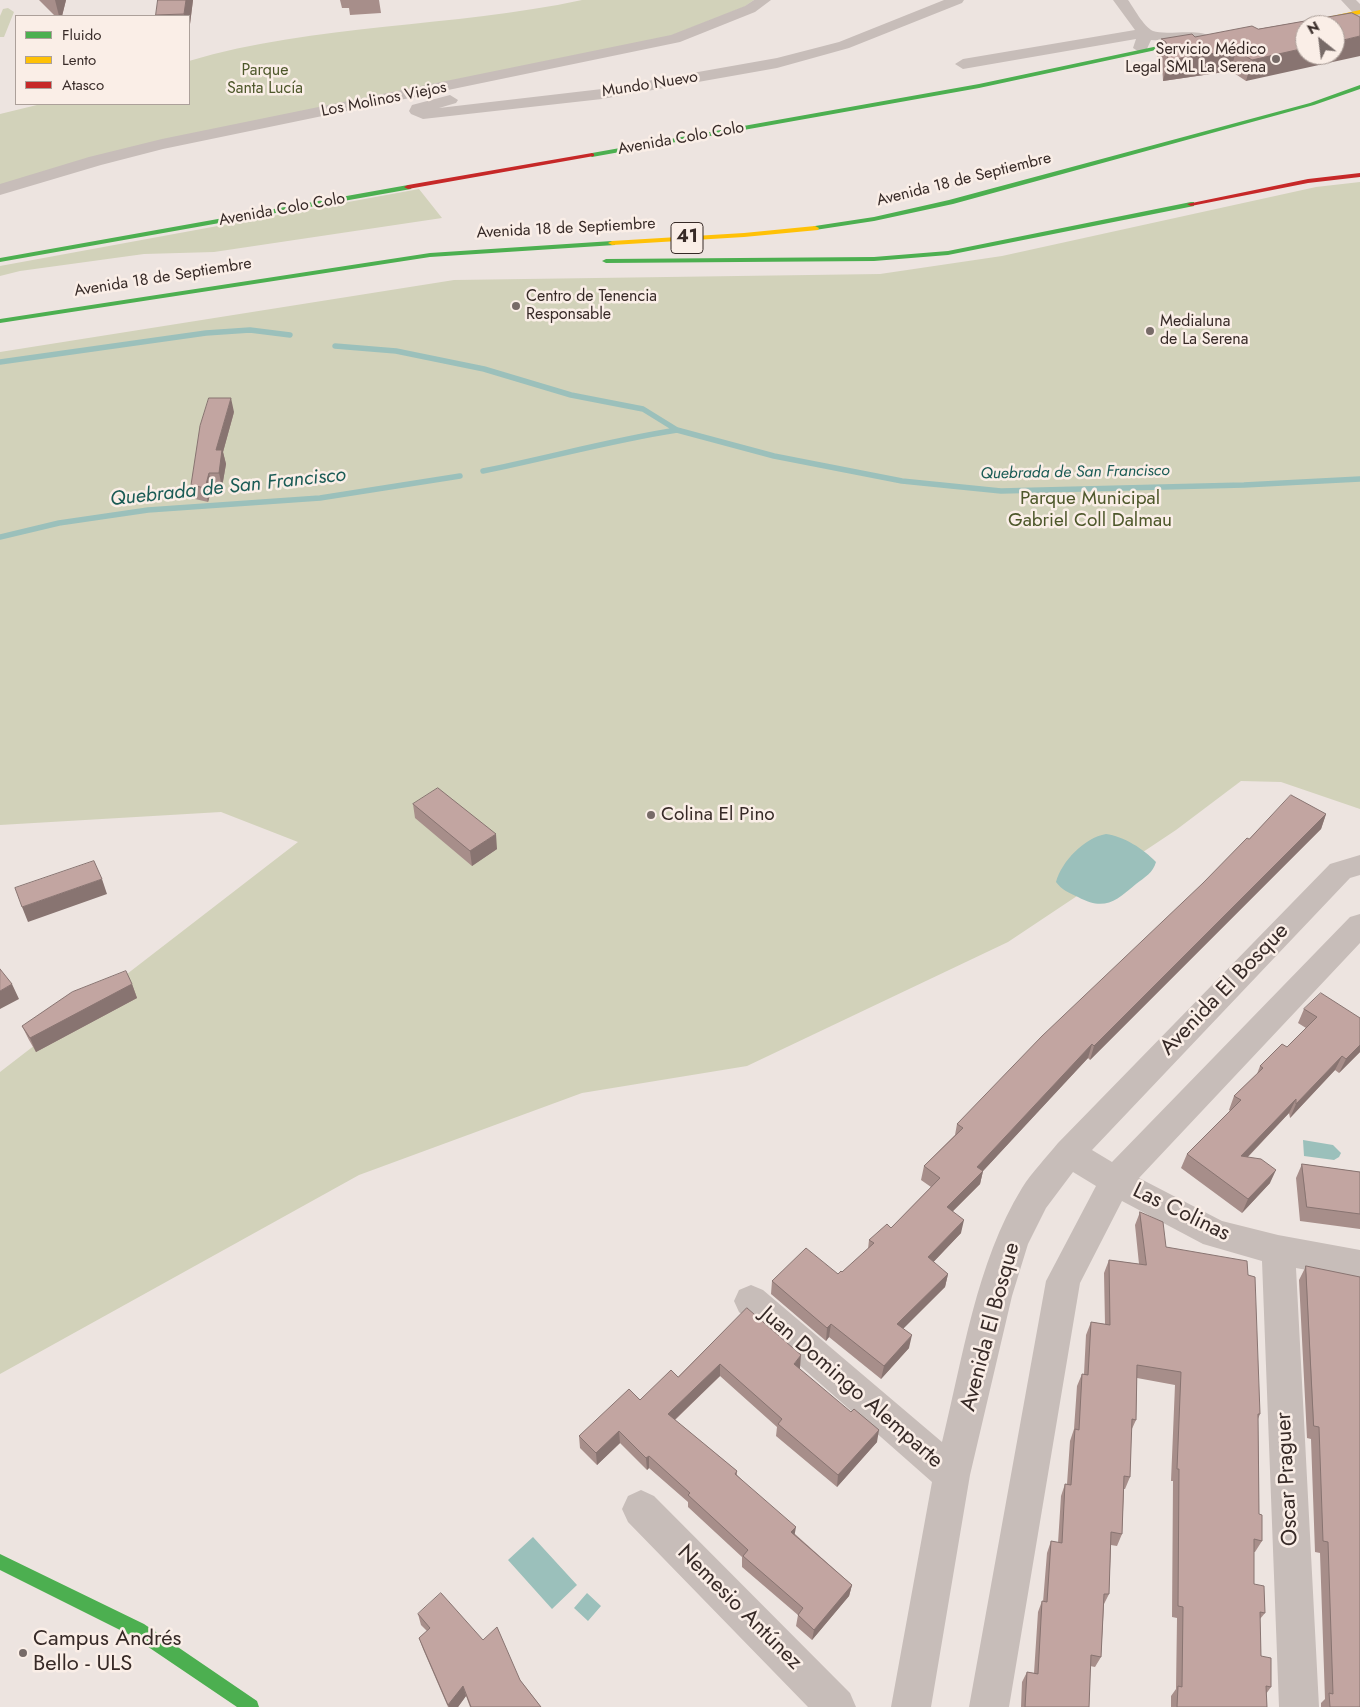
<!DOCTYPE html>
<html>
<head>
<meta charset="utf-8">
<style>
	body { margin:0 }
	#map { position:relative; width:1360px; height:1707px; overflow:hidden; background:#ede4e0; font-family:Jost,sans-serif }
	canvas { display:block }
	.legend { position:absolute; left:15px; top:15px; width:175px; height:90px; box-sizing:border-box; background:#faeee7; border:1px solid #aca09a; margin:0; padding:6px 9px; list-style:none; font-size:15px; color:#372a27 }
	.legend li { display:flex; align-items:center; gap:10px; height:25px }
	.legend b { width:25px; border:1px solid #aca09a }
	.north { position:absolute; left:1295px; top:15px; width:50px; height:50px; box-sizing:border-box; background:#faeee7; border:1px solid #aca09a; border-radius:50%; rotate:331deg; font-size:14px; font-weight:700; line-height:20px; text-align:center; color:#372a27 }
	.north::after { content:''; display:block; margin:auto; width:18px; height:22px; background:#776b68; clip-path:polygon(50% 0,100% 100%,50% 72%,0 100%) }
</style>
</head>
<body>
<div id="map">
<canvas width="1360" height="1707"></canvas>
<ul class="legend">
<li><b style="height:6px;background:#4caf50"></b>Fluido</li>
<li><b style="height:6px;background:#ffc107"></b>Lento</li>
<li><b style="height:6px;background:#c62828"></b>Atasco</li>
</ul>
<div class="north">N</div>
</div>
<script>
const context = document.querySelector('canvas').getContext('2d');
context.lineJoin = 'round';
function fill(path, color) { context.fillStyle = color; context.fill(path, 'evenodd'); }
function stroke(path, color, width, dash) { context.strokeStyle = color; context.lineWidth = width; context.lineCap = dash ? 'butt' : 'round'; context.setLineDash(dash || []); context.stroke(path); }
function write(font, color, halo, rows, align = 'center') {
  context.font = font + ' Jost,sans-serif'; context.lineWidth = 5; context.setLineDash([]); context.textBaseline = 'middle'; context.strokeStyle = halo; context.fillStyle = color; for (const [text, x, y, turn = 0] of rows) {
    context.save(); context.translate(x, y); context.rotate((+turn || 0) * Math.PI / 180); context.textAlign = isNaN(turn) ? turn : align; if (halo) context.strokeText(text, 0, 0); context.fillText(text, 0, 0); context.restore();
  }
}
fill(new Path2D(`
	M 582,0 L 754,0 L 744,7 L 670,36 L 289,115 L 0,186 L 0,114 L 41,104 L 189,104 L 189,61 C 317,23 452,28 582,0 Z
	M 8,8 L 14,12 L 4,37 L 0,37 L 0,16 L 3,9 Z
	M 1360,182 L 1360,809 L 1281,782 L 1241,781 L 1176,830 L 1008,942 L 747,1066 L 582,1093 L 359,1175 L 0,1374 L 0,1072 L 298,842 L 221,812 L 0,825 L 0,352 L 454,280 L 880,274 L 1002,256 L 1316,187 Z
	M 419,189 L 442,218 L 214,252 L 144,254 L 20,271 L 0,276 L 0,266 Z`), '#d2d2ba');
fill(new Path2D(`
	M 1106,834 C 1123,836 1144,849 1156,862 C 1153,873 1145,877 1136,884 C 1115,902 1104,911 1078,897 C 1069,893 1062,890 1056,882 C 1062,861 1084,838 1106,834 Z
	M 1303,1140 L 1333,1145 L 1341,1153 L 1339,1157 L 1334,1160 L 1304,1156 Z
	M 533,1537 L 577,1585 L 552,1609 L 508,1560 Z
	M 587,1593 L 601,1606 L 588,1621 L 574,1608 Z`), '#9bc0bb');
stroke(new Path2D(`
	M 335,346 L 396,351 L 484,369 L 571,395 L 643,409 L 677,430 L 774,456 L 902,481 L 1001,491 L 1244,485 L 1360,479
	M 0,362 L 206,333 L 250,330 L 290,335
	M 483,471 C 548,458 612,440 677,430
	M 0,537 L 59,523 L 148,510 L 320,498 L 460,476`), '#9bc0bb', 5.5);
fill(new Path2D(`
	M 754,0 L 771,0 L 755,12 L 680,42 L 163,149 L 101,165 L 0,195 L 0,184 L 89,157 L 162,139 L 671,35 L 745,6 Z
	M 944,0 L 964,0 L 962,3 L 849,48 L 777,68 L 602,99 L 423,119 L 411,114 L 409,111 L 412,105 L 450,95 L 458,100 L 456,103 L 439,108 L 602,89 L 777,58 L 839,42 Z
	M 1113,0 L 1128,0 C 1134,8 1143,26 1153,31 C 1166,36 1203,27 1211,38 L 1203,43 L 1151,40 L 1146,51 L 1141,53 L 1133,48 L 1136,39 L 963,69 L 955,64 L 963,59 L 1135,30 Z
	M 1341,0 L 1356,0 L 1360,4 L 1360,16 L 1355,15 Z
	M 1360,855 L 1360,875 L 1350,878 L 1092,1150 L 1112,1162 L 1350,917 L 1360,914 L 1360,943 L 1139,1178 L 1222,1221 L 1278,1235 L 1360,1250 L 1360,1280 L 1296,1268 L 1319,1707 L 1279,1707 L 1262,1261 L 1203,1244 L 1122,1201 L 1080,1283 L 1009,1707 L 969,1707 L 1046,1281 L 1096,1186 L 1073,1172 L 1046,1208 L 1028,1244 L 1012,1296 L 970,1475 L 931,1707 L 891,1707 L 932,1482 L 739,1312 L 734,1301 L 739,1290 L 751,1285 L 763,1290 L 942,1442 C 963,1358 976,1263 1022,1188 C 1032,1172 1046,1158 1058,1143 L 1330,864 Z
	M 641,1490 L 654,1496 L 850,1693 L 856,1707 L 808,1707 L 628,1522 L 622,1509 L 628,1496 Z`), '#c7bdb9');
fill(new Path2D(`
	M 1196,38 L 1199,40 L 1198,41 L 979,88 L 592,157 L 589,155 L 592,153 L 979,84 Z
	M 1360,85 L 1360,89 L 1314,105 L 953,204 L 874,221 L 815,230 L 811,228 L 815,226 L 874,217 L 949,200 L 1310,103 Z
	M 408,185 L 412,187 L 411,189 L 0,262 L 0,258 Z
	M 1191,202 L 1194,202 L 1194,206 L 948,255 L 874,261 L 606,263 L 602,261 L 606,259 L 874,257 L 948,251 Z
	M 612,241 L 615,241 L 615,245 L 430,257 L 0,323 L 0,319 L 430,253 Z
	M 0,1554 L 144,1624 L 257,1701 L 259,1707 L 237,1707 L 132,1636 L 0,1570 Z`), '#4caf50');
fill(new Path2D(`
	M 1360,10 L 1360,14 L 1317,22 L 1314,20 Z
	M 815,226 L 819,228 L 818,230 L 744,237 L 612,245 L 608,243 L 612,241 L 744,233 Z`), '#ffc107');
fill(new Path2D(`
	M 592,153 L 594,154 L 594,156 L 408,189 L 404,187 L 408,185 Z
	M 1360,173 L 1360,177 L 1308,183 L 1191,206 L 1187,204 L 1308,179 Z`), '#c62828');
fill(new Path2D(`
	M 39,0 L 66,0 L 62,16 L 55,16 Z
	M 158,0 L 193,0 L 189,32 L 189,16 L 156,16 Z
	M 340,0 L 379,0 L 381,13 L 350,15 L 349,8 L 342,8 Z
	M 1352,13 L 1246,81 L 1231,71 L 1163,81 L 1162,63 L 1157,59 L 1161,39 L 1195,37 L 1258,29 Z
	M 234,412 L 223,452 L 226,464 L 222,487 L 212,488 L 208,502 L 195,499 L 191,485 Z
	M 413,804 L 497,849 L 472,866 L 415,818 Z
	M 1326,814 L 1321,829 L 1090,1060 L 1088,1058 L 983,1171 L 980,1184 L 953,1211 L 961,1233 L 933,1262 L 948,1274 L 945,1287 L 903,1328 L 909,1348 L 881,1379 L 829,1337 L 826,1341 L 771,1294 L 772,1281 L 838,1274 L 842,1272 L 868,1249 L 869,1240 L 891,1228 L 931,1187 L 921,1180 L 924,1166 L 955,1135 L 957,1124 L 1249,839 Z
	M 132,984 L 137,998 L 36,1052 L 29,1040 L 22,1026 Z
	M 1304,1009 L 1360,1018 L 1360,1052 L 1339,1073 L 1335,1070 L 1290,1118 L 1289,1113 L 1248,1157 L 1270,1183 L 1242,1213 L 1181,1168 L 1187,1154 L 1230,1111 L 1229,1110 L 1234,1096 L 1257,1074 L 1260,1066 L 1287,1047 L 1306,1028 L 1298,1023 Z
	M 1302,1164 L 1360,1172 L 1360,1229 L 1300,1221 L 1296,1178 Z
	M 1140,1212 L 1166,1247 L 1248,1275 L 1260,1414 L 1258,1419 L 1259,1514 L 1262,1541 L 1255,1552 L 1254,1552 L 1254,1584 L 1265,1613 L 1260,1619 L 1261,1656 L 1271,1687 L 1266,1694 L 1267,1707 L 1171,1707 L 1171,1696 L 1176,1689 L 1177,1618 L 1172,1617 L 1173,1481 L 1171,1481 L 1175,1385 L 1137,1378 L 1136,1420 L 1131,1431 L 1130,1477 L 1125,1489 L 1124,1489 L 1122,1534 L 1117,1546 L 1111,1545 L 1109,1594 L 1104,1604 L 1101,1657 L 1095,1667 L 1090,1666 L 1089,1707 L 1021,1707 L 1022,1682 L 1027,1672 L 1034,1673 L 1038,1612 L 1042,1601 L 1043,1602 L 1047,1553 L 1051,1541 L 1058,1543 L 1061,1496 L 1065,1484 L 1067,1484 L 1070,1441 L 1074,1429 L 1077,1386 L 1082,1374 L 1084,1374 L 1086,1335 L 1091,1322 L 1105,1324 L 1104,1273 L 1109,1260 L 1139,1264 L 1135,1225 Z
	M 1306,1266 L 1360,1707 L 1321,1707 L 1321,1703 L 1325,1699 L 1320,1553 L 1315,1552 L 1311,1439 L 1307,1438 L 1299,1280 Z
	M 747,1308 L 799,1368 L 877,1442 L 837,1487 L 776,1436 L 777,1427 L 720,1376 L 675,1420 L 737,1471 L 737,1475 L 795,1534 L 852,1585 L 849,1596 L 812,1640 L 796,1626 L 798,1615 L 742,1567 L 742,1557 L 688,1507 L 688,1502 L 649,1468 L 647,1470 L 620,1443 L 597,1465 L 580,1448 L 579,1436 L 678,1377 Z
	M 418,1614 L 483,1640 L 520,1680 L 541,1707 L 470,1707 L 466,1696 L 458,1707 L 448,1707 L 423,1649 L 419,1638 L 427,1631 L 421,1625 Z`), '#a78e8a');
fill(new Path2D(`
	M 55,0 L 66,0 L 62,16 L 59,16 Z
	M 186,0 L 193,0 L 189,32 L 189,16 L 184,16 L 184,14 Z
	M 1360,36 L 1360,56 L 1246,81 L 1252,60 L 1305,48 L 1305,55 L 1335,55 L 1335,42 Z
	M 1236,50 L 1231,71 L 1163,81 L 1168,60 Z
	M 231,398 L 234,412 L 223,452 L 226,464 L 222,487 L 219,473 L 216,450 Z
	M 209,473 L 212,488 L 208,502 L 205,488 Z
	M 1326,814 L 1321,829 L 1090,1060 L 1094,1046 Z
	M 496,834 L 497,849 L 472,866 L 470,851 Z
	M 102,879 L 107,894 L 28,922 L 22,907 Z
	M 12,984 L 19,999 L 0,1009 L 0,991 Z
	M 132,984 L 137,998 L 36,1052 L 30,1038 Z
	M 1092,1044 L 1088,1058 L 983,1171 L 980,1184 L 944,1220 L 947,1207 L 977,1167 Z
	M 1360,1045 L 1360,1052 L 1339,1073 L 1346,1059 Z
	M 1342,1056 L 1335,1070 L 1290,1118 L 1296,1104 Z
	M 1296,1099 L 1289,1113 L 1235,1170 L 1241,1156 Z
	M 1276,1170 L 1270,1183 L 1242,1213 L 1248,1199 Z
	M 964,1220 L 961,1233 L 925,1271 L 928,1257 Z
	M 948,1274 L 945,1287 L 895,1337 L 897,1324 Z
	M 831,1324 L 829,1337 L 826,1341 L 827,1328 Z
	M 912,1335 L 909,1348 L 881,1379 L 884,1366 Z
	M 801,1355 L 800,1368 L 793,1377 L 794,1364 Z
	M 720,1364 L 720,1376 L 668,1426 L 668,1414 Z
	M 879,1430 L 877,1442 L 837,1487 L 838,1475 Z
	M 619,1431 L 620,1443 L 597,1465 L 596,1453 Z
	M 649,1456 L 649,1468 L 647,1470 L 646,1458 Z
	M 796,1527 L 794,1538 L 791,1532 Z
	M 852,1585 L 849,1596 L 812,1640 L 814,1630 Z
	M 463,1686 L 466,1696 L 458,1707 L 449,1707 L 448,1705 Z`), '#887471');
const building = new Path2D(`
	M 158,0 L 186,0 L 184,14 L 156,15 Z
	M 1352,13 L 1360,17 L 1360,36 L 1335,42 L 1335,25 L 1305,25 L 1305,48 L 1252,60 L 1236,50 L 1168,60 L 1166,42 L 1161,39 L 1192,34 L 1195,37 L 1252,26 L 1258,29 Z
	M 209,398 L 231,398 L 216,450 L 222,450 L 219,473 L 209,473 L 205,488 L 191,485 L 200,426 Z
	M 438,788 L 496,834 L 470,851 L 413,804 Z
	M 1291,795 L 1326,814 L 1094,1046 L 1092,1044 L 977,1167 L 983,1171 L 947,1207 L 964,1220 L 928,1257 L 948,1274 L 897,1324 L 912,1335 L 884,1366 L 831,1324 L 827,1328 L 772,1281 L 806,1248 L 838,1274 L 841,1271 L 842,1272 L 874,1243 L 869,1240 L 887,1224 L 891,1228 L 940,1178 L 924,1166 L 963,1128 L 957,1124 L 1042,1036 L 1203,883 L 1247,838 L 1249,839 Z
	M 94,861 L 102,879 L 22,907 L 15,888 Z
	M 0,969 L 12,984 L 0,991 Z
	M 126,971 L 132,984 L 30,1038 L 22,1026 L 72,992 Z
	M 1321,993 L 1360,1018 L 1360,1045 L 1346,1059 L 1342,1056 L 1296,1104 L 1296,1099 L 1241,1156 L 1261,1159 L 1276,1170 L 1248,1199 L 1187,1154 L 1241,1100 L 1234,1096 L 1263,1068 L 1260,1066 L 1282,1044 L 1287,1047 L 1317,1017 L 1304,1009 Z
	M 1302,1164 L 1360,1172 L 1360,1214 L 1307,1207 Z
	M 1140,1212 L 1163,1222 L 1166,1247 L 1247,1261 L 1248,1275 L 1255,1277 L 1260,1414 L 1258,1414 L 1259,1514 L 1262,1515 L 1262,1541 L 1254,1539 L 1254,1584 L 1264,1586 L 1265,1613 L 1260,1612 L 1261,1656 L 1271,1658 L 1271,1687 L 1266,1686 L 1267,1707 L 1177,1707 L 1178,1686 L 1182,1687 L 1183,1607 L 1178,1606 L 1179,1469 L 1177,1469 L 1181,1372 L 1137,1365 L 1136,1420 L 1132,1419 L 1130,1477 L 1124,1476 L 1122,1534 L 1111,1532 L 1109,1594 L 1104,1594 L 1101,1657 L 1091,1655 L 1089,1707 L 1025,1707 L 1027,1672 L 1038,1674 L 1042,1601 L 1047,1602 L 1051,1541 L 1062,1543 L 1065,1484 L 1071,1485 L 1075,1429 L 1079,1430 L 1082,1374 L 1088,1375 L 1091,1322 L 1110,1325 L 1109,1260 L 1146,1265 Z
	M 1306,1266 L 1360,1277 L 1360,1707 L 1330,1707 L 1329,1693 L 1333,1694 L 1328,1542 L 1323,1541 L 1319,1427 L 1314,1426 Z
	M 747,1308 L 801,1355 L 794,1364 L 851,1412 L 854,1409 L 879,1430 L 838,1475 L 778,1424 L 782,1419 L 720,1364 L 668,1414 L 737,1471 L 735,1474 L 796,1527 L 791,1532 L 852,1585 L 814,1630 L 798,1615 L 803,1608 L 743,1556 L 748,1550 L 688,1495 L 690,1493 L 649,1456 L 646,1458 L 619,1431 L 596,1453 L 579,1436 L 629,1389 L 640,1400 L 671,1370 L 678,1377 Z
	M 441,1593 L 483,1640 L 497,1627 L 520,1680 L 541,1707 L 471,1707 L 463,1686 L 448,1705 L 419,1638 L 430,1628 L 418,1614 Z`);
fill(building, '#c2a5a1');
stroke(building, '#887471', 1);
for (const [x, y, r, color] of [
	[1276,59,5,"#776b68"],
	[516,306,5,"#776b68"],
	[1150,331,5,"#776b68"],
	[651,815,5,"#776b68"],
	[23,1653,5,"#776b68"]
]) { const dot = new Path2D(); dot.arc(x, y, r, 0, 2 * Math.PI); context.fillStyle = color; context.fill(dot); stroke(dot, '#faeee7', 2); }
write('16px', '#372a27', '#faeee7', [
	["Servicio Médico",1266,50,"right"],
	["Legal SML La Serena",1266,68,"right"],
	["Centro de Tenencia",526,297],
	["Responsable",526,315],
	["Medialuna",1160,322],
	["de La Serena",1160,340]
], 'left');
write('16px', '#4d572a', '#faeee7', [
	["Parque",265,71],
	["Santa Lucía",265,89]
]);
write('16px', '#372a27', '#faeee7', [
	["Mundo Nuevo",650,85,-9],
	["Los Molinos Viejos",384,100,-11],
	["Avenida Colo Colo",681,139,-10],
	["Avenida 18 de Septiembre",964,180,-14],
	["Avenida Colo Colo",282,210,-10],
	["Avenida 18 de Septiembre",566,229,-3],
	["Avenida 18 de Septiembre",163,278,-9]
]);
write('italic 16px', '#1a5b55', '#faeee7', [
	["Quebrada de San Francisco",1075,473,-1]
]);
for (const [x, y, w] of [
	[687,238,32]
]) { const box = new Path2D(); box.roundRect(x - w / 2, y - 15.5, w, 31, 4); context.fillStyle = '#faeee7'; context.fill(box); stroke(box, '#372a27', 1); }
write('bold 18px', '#372a27', null, [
	["41",687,238]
]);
write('19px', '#4d572a', '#faeee7', [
	["Parque Municipal",1090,499],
	["Gabriel Coll Dalmau",1090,521]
]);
write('19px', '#372a27', '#faeee7', [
	["Colina El Pino",661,815]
], 'left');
write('italic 20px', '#1a5b55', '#faeee7', [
	["Quebrada de San Francisco",228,488,-6]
]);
write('22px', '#372a27', '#faeee7', [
	["Avenida El Bosque",1225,990,-46],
	["Las Colinas",1181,1213,26],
	["Avenida El Bosque",991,1327,-75],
	["Juan Domingo Alemparte",851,1388,41],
	["Oscar Praguer",1288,1479,-93],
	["Nemesio Antúnez",739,1608,45]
]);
write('22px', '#372a27', '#faeee7', [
	["Campus Andrés",33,1640],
	["Bello - ULS",33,1665]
], 'left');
</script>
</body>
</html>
